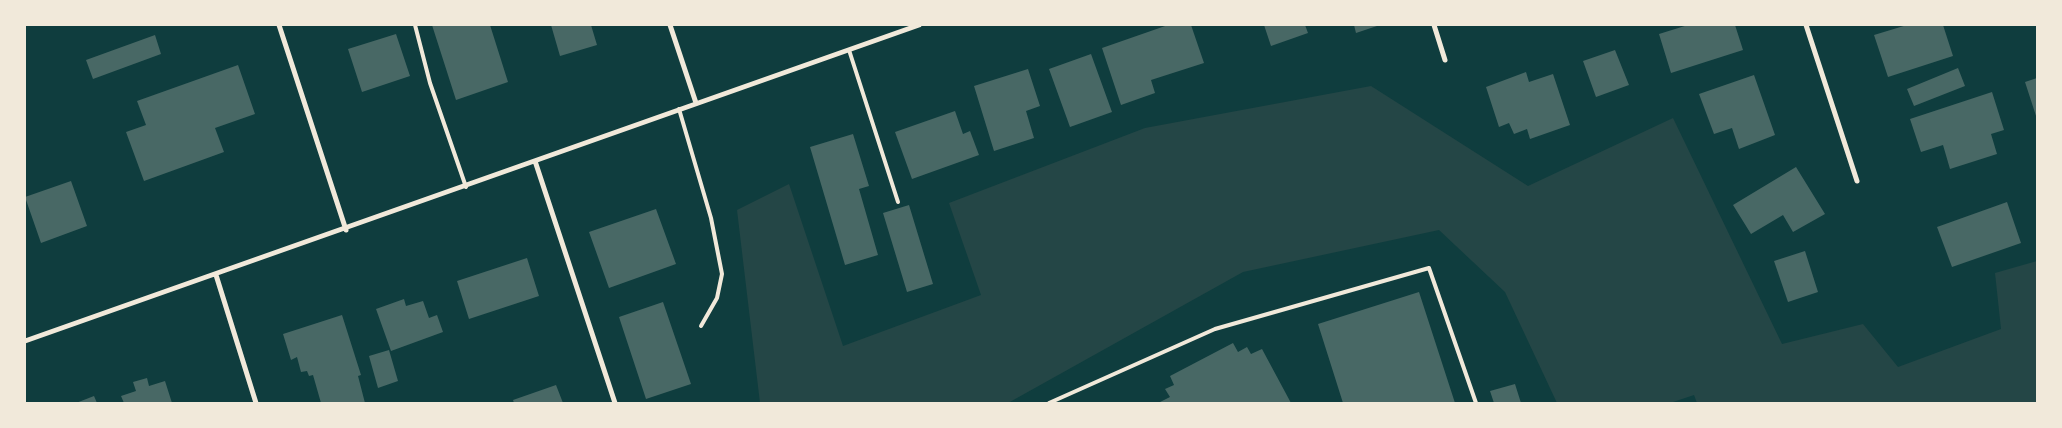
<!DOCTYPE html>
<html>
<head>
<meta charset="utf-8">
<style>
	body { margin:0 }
	#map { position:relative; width:2062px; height:428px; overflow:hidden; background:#0f3d3e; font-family:Signika,sans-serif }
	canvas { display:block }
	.frame { position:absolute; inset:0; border:26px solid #f1e9da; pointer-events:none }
</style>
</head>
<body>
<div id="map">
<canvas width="2062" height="428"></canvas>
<div class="frame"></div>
</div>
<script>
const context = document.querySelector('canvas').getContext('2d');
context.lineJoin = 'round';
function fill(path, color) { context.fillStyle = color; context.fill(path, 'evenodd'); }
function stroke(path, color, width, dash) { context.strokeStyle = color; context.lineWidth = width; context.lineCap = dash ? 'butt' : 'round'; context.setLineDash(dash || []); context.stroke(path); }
fill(new Path2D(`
	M 1371,86 L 1528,186 L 1673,118 L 1782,344 L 1863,324 L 1898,367 L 2001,329 L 1995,273 L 2037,261 L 2037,403 L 1697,403 L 1694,395 L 1670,403 L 1557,403 L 1505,292 L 1439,230 L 1243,272 L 1008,403 L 760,403 L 737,210 L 789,184 L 843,346 L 981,295 L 949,203 L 1145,128 Z`), '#244646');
fill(new Path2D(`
	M 432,25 L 490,25 L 508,82 L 456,100 Z
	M 551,25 L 591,25 L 597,45 L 560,56 Z
	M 1168,25 L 1191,25 L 1204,63 L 1151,80 L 1155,93 L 1121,105 L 1102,48 Z
	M 1264,25 L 1305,25 L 1308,33 L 1271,46 Z
	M 1354,25 L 1380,25 L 1356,33 Z
	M 1688,25 L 1735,25 L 1743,50 L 1671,73 L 1659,34 Z
	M 1907,25 L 1943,25 L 1953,56 L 1888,77 L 1874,35 Z
	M 396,34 L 410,76 L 362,92 L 348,49 Z
	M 155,35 L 161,54 L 93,79 L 86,60 Z
	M 1615,50 L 1629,85 L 1596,97 L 1583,61 Z
	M 1091,54 L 1112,112 L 1070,127 L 1049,69 Z
	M 238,65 L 255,114 L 215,128 L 224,152 L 144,181 L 126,132 L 146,125 L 137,101 Z
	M 1958,68 L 1965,86 L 1914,106 L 1907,89 Z
	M 1028,69 L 1040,106 L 1026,111 L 1034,138 L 994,151 L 974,86 Z
	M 1526,72 L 1529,82 L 1553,74 L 1570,125 L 1530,139 L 1527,129 L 1514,134 L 1509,123 L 1499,127 L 1486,87 Z
	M 1754,75 L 1775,135 L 1739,149 L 1732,128 L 1714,134 L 1699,94 Z
	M 2037,78 L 2037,119 L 2025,82 Z
	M 1992,92 L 2004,130 L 1991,134 L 1997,154 L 1950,169 L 1943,145 L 1921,152 L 1910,119 Z
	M 955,111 L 963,134 L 970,131 L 979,155 L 912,179 L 895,132 Z
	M 853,134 L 869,186 L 859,189 L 878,255 L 845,265 L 810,147 Z
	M 1796,167 L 1825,214 L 1793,232 L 1783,215 L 1751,234 L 1733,205 Z
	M 71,181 L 87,226 L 41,243 L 25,197 Z
	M 2007,202 L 2021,243 L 1952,267 L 1937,227 Z
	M 909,205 L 933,284 L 907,292 L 883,213 Z
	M 656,209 L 676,264 L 609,288 L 589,232 Z
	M 1805,251 L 1818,292 L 1788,302 L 1774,261 Z
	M 527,258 L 539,296 L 469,319 L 457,281 Z
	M 1419,292 L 1455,403 L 1343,403 L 1318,324 Z
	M 404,299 L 406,306 L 423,301 L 429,318 L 437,315 L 443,332 L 391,351 L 376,309 Z
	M 663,302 L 691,384 L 646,399 L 619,317 Z
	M 342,315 L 361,375 L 358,376 L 365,403 L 321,403 L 313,375 L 309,376 L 307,371 L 301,372 L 297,357 L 291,360 L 283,334 Z
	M 1233,343 L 1238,352 L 1247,347 L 1251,354 L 1262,349 L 1291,403 L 1158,403 L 1170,397 L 1165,389 L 1174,385 L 1170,376 Z
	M 389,350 L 398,381 L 378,388 L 369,356 Z
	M 147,378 L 149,386 L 165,381 L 172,403 L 124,403 L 121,396 L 136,391 L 133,382 Z
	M 1515,384 L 1521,403 L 1494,403 L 1490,391 Z
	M 556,385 L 563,403 L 514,403 L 513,400 Z
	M 94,396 L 97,403 L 76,403 Z`), '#486865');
stroke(new Path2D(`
	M 415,25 L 430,83 L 466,187
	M 849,50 L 898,202
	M 679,109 L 711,218 L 722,274 L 717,298 L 701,326
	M 1049,403 L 1215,329 L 1429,268 L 1476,403`), '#f1e9da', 4);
stroke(new Path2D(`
	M 279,25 L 346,230
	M 670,25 L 696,103
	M 1434,25 L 1445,60
	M 1806,25 L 1857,181
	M 535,161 L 615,403
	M 216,275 L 256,403
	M 25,341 C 324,238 621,130 919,25`), '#f1e9da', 5);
</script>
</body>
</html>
